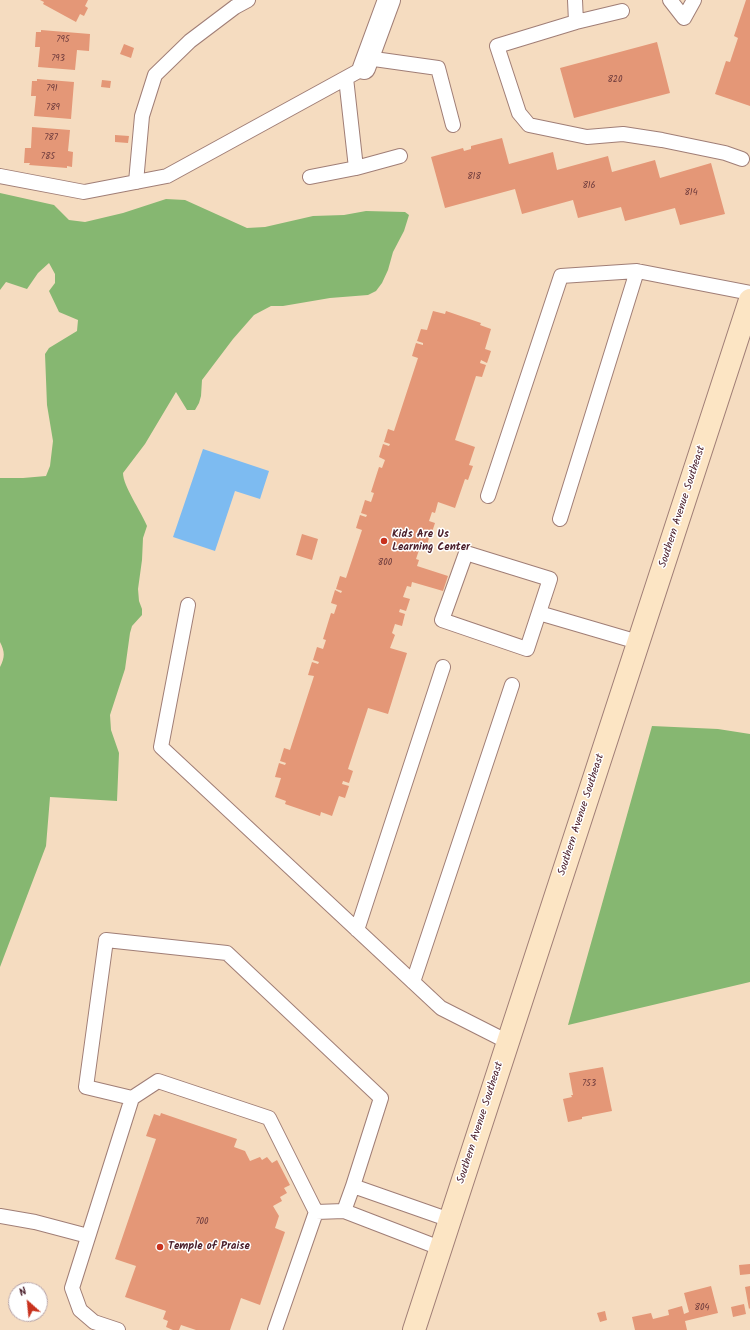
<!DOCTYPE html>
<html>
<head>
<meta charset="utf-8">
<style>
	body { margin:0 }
	#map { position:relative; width:750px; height:1330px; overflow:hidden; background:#f5dcc0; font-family:Kalam,sans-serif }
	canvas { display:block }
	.north { position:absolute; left:8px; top:1282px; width:40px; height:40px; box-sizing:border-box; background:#fff; border:1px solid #b7a5aa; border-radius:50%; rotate:333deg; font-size:11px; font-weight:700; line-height:16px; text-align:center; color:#4a1f2b }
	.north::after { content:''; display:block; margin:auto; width:14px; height:18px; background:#c8321e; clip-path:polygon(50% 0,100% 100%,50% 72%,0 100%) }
</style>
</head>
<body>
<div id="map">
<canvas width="750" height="1330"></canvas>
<div class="north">N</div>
</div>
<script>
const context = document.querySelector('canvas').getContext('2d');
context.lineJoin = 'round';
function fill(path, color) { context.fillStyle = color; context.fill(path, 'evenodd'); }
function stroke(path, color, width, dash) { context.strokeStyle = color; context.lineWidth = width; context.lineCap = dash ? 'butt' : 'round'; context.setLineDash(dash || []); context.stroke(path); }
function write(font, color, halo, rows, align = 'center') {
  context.font = font + ' Kalam,sans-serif'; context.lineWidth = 3; context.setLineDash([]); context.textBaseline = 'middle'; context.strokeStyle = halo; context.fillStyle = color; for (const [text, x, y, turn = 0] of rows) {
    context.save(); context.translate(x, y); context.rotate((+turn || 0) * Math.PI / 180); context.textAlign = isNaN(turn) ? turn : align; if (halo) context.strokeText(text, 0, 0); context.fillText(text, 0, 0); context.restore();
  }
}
fill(new Path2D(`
	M 0,193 L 54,205 L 69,220 L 85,222 L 123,213 L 166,199 L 185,200 L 247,228 L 265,227 L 313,216 L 344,215 L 366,211 L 405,212 L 409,215 L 404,231 L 393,252 L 388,270 L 382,283 L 376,291 L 368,295 L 330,298 L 283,306 L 271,306 L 254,315 L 233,339 L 202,380 L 201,396 L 199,403 L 195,410 L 187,410 L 176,392 L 145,444 L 123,473 C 123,486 141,511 147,526 L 143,538 L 142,560 L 138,589 L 139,601 L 142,609 L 142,615 L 132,626 L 130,633 L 125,669 L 110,715 L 111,730 L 119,753 L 117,801 L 50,797 L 46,846 L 0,967 L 0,667 C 5,657 5,652 0,642 L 0,478 L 23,478 L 46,476 L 50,466 L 53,441 L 47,405 L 45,354 L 49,348 L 77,331 L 78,320 L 59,312 L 49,291 L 55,283 L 55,274 L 49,263 L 38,273 L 27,289 L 6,282 L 0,290 Z
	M 652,726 L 718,729 L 750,734 L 750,982 L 568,1025 Z`), '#86b771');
fill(new Path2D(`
	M 203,449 L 269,471 L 260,499 L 235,491 L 215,551 L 173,537 Z`), '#7dbbf1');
fill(new Path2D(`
	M 40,0 L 88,0 L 85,6 L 88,8 L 84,16 L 80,14 L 76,22 L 43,4 L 44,2 Z
	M 746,0 L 750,0 L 750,106 L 715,94 L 726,61 L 730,62 L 738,38 L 734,36 Z
	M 41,30 L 90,34 L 89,51 L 77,50 L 75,70 L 38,67 L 40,47 L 35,47 L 36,32 L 41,32 Z
	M 657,42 L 670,93 L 574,118 L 560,68 Z
	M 124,44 L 134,48 L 131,58 L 120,54 Z
	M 37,79 L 74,82 L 71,119 L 34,116 L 36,96 L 31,96 L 32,81 L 37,81 Z
	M 102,80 L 111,81 L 110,88 L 101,87 Z
	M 32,127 L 70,130 L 68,151 L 73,152 L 72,167 L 67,166 L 67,168 L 29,165 L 30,163 L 24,163 L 25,148 L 31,148 Z
	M 115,135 L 129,136 L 128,143 L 115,142 Z
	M 502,138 L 509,164 L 553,152 L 557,170 L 608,156 L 612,172 L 655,160 L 660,178 L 711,163 L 725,214 L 680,225 L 675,208 L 625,221 L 621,207 L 578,218 L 573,200 L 522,214 L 515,189 L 445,208 L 431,157 L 463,148 L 464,151 L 471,149 L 471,146 Z
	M 433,311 L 445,314 L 446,311 L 481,323 L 480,325 L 491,329 L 485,349 L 491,351 L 487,363 L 481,360 L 480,363 L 486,365 L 482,377 L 476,376 L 455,440 L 475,447 L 469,465 L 473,466 L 468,480 L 465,479 L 455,508 L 438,502 L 435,513 L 432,512 L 429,521 L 435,523 L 431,535 L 424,533 L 423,536 L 429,538 L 426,549 L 420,547 L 416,559 L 419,560 L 417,566 L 448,576 L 443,591 L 412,582 L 411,587 L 407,586 L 403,597 L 410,599 L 406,611 L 400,609 L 399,612 L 405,614 L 402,626 L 395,624 L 392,633 L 395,635 L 390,648 L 407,653 L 388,714 L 368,708 L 348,769 L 353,771 L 349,783 L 343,781 L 342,784 L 349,786 L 345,798 L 339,796 L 332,816 L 321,812 L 320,816 L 285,804 L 286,801 L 275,797 L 281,778 L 275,777 L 279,763 L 285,765 L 286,763 L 280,761 L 284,748 L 290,750 L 314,676 L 308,675 L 312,662 L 318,664 L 319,662 L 313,660 L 317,647 L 323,649 L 326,640 L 323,639 L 331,613 L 334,614 L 337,605 L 331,603 L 335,590 L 341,593 L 342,591 L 336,589 L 340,576 L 346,578 L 362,530 L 356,528 L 360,515 L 366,517 L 367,515 L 361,513 L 365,500 L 371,502 L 374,493 L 371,492 L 379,467 L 382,468 L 385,460 L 379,457 L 383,444 L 389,446 L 390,444 L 384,442 L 388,429 L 394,431 L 418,358 L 412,356 L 416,343 L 423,345 L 423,343 L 417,341 L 421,329 L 427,330 Z
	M 302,534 L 318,539 L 312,560 L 296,555 Z
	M 603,1067 L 612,1111 L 582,1117 L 582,1119 L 568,1122 L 563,1099 L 572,1097 L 571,1095 L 573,1095 L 569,1073 Z
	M 161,1113 L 237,1139 L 234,1147 L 245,1151 L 250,1161 L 260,1157 L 262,1160 L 267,1157 L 272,1163 L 277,1160 L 290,1185 L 284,1188 L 287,1193 L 280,1197 L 282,1201 L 273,1206 L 279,1216 L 275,1228 L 285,1232 L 260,1305 L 241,1298 L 230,1330 L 196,1330 L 181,1325 L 179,1330 L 173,1330 L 166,1327 L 168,1321 L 163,1319 L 166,1311 L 125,1297 L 136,1266 L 115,1259 L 156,1139 L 146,1136 L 154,1114 L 160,1116 Z
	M 750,1264 L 750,1274 L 740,1275 L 739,1265 Z
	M 711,1286 L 718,1313 L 685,1321 L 687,1330 L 635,1330 L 632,1317 L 651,1313 L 653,1319 L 669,1315 L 668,1310 L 682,1306 L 684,1314 L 689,1312 L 684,1293 Z
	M 750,1286 L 750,1308 L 749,1309 L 745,1287 Z
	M 744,1304 L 746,1314 L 733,1317 L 731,1307 Z
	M 605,1311 L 607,1320 L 600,1322 L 597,1313 Z`), '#e49777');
const lane = new Path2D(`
	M 575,0 L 576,22 L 497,46 L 519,113 L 529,125 L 587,137 L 623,134 L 662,140 L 725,153 L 742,159
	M 670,0 L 684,18 L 694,0
	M 576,22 L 622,11
	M 367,58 L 438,68 L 453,125
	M 346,78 L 356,168 L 400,156
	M 0,176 L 84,192 L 167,176 L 364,68
	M 310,177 L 356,168
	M 136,182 L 142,116 L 155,75 L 190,41 L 235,7 L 248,0
	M 488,496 L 561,276 L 637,271
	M 560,519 L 637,271 L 750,293
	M 466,553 L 550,579 L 527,649 L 442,620 Z
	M 188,605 L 161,747 L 441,1008 L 508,1042
	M 539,613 L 638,642
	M 357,930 L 443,667
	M 413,982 L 512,685
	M 344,1211 L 353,1186
	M 316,1212 L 269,1118 L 158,1081 L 132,1098 L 86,1087 L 106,940 L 227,953 L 381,1098 L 353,1186 L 450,1220
	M 0,1216 L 35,1222 L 88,1236
	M 118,1330 L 94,1322 L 80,1310 L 72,1288 L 132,1098
	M 275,1330 L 316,1212 L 344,1211 L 440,1248`);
const street = new Path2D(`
	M 364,68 L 389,0`);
const secondary = new Path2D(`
	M 414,1330 L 750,300`);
stroke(lane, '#a07e76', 16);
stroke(street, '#a07e76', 24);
stroke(secondary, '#a07e76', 24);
stroke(lane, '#fff', 14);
stroke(street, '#fff', 22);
stroke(secondary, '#fce5c4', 22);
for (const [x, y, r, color] of [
	[384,541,4,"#c8321e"],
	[160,1247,4,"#c8321e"]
]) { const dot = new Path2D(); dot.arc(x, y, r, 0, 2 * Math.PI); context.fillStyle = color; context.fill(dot); stroke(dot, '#fff', 1.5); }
write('9px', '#703d3e', null, [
	["795",63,40],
	["793",58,59],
	["820",615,80],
	["791",52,89],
	["789",53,108],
	["787",51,138],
	["785",48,157],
	["818",474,177],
	["816",589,186],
	["814",691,193],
	["800",385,563],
	["753",589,1084],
	["700",202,1222],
	["804",702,1308]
]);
write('11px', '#4a1f2b', '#fff', [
	["Southern Avenue Southeast",683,507,-72],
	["Southern Avenue Southeast",582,815,-72],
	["Southern Avenue Southeast",481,1123,-72]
]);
write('bold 11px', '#4a1f2b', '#fff', [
	["Kids Are Us",392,535],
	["Learning Center",392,548],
	["Temple of Praise",168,1247]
], 'left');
</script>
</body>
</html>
